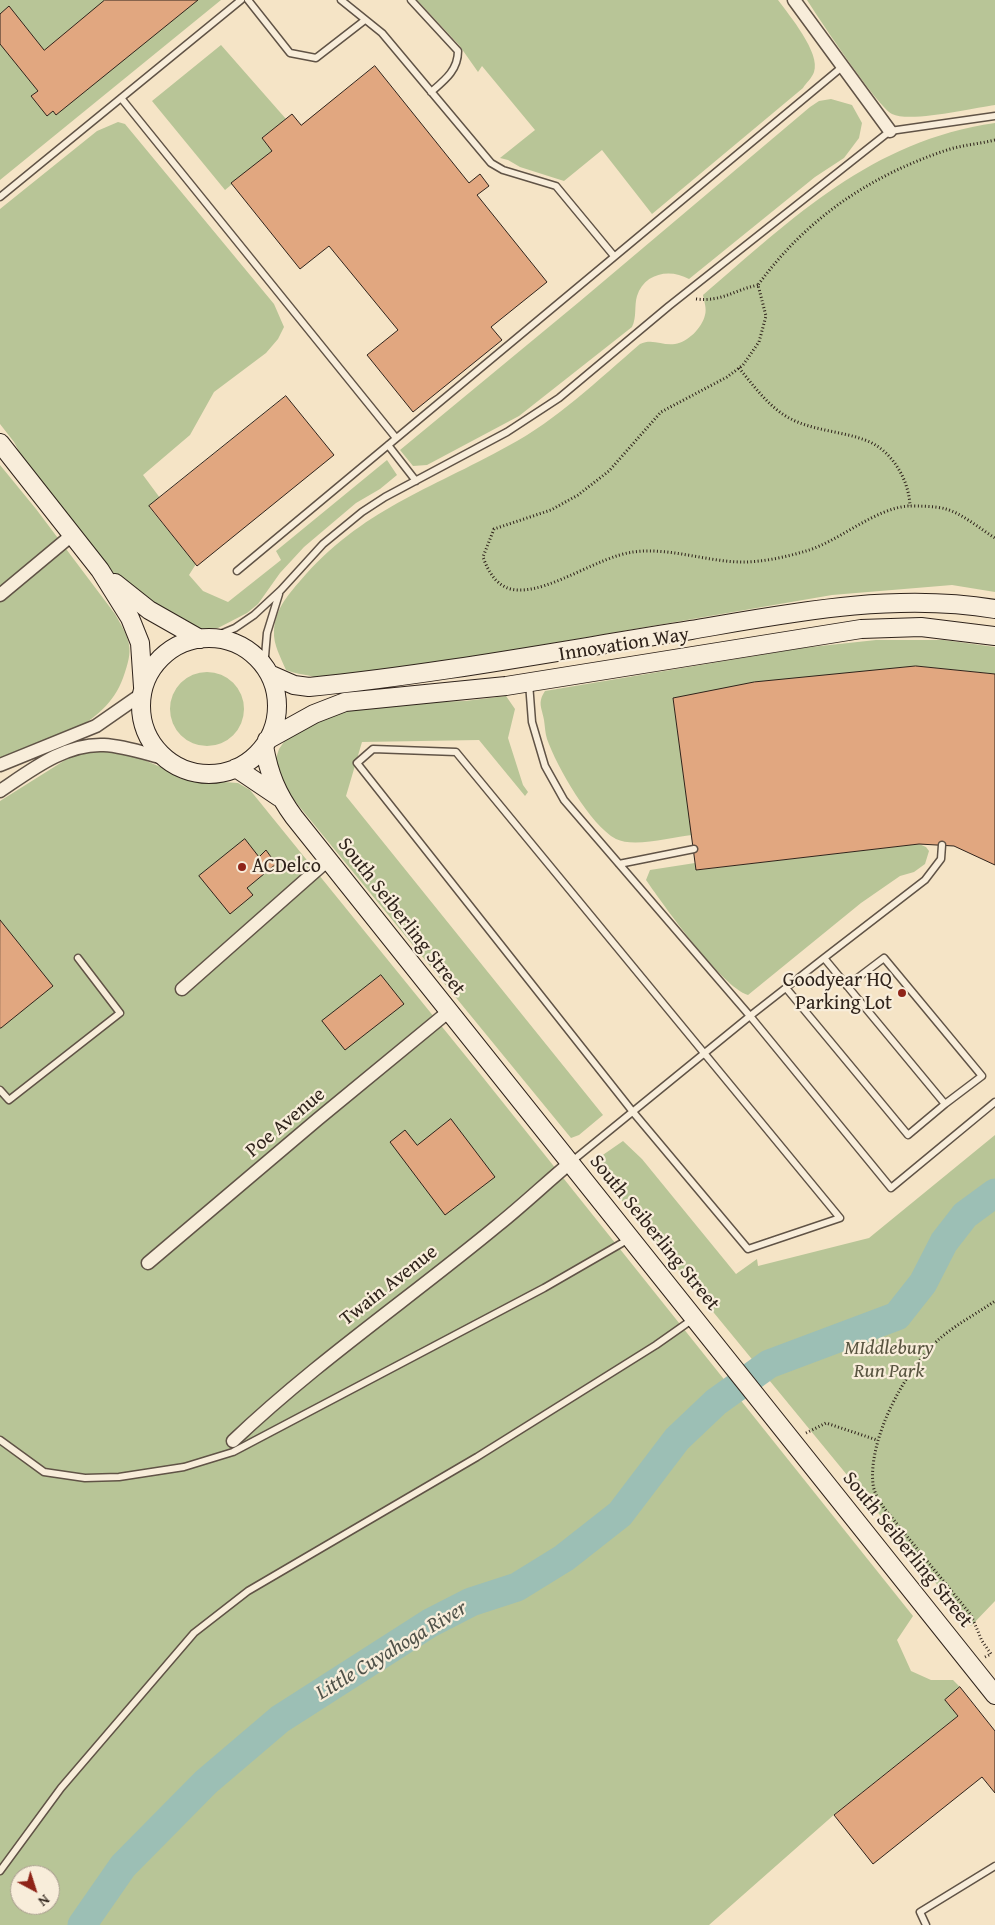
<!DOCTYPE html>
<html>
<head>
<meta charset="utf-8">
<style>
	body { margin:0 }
	#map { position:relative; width:995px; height:1925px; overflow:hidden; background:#f5e4c6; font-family:"Gentium Book Plus",serif }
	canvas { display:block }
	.north { position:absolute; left:10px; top:1865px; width:50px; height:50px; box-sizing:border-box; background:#f8edda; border:1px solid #a89c8e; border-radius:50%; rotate:140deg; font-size:14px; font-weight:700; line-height:20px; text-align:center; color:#2f231b }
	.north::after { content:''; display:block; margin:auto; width:18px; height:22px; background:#8f2418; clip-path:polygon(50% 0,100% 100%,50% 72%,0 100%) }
</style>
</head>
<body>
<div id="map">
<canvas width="995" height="1925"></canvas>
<div class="north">N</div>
</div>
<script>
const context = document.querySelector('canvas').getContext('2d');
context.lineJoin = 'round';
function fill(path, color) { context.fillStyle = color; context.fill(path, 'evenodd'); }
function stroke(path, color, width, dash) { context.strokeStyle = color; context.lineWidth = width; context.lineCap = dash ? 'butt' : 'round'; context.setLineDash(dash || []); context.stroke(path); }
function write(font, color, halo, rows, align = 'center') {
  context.font = font + ' "Gentium Book Plus",serif'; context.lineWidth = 4.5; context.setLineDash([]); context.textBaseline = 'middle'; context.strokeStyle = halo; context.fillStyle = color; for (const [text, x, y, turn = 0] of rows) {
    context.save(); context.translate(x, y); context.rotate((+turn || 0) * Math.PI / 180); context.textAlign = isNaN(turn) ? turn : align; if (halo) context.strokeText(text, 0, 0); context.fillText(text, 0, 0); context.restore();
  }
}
fill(new Path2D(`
	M 0,0 L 221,0 L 0,180 Z
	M 417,0 L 778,0 C 789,15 821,53 814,72 C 812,78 806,83 803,88 L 652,214 L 602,150 L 564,181 L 520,167 L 508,160 L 500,158 L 535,130 L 482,66 L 478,72 L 459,45 Z
	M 807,0 L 995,0 L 995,105 C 973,108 910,123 892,114 C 878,107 819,19 807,0 Z
	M 221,45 L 286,119 L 262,138 L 272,151 L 225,190 L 152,101 Z
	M 831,99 L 852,105 L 862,123 L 859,138 L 844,158 L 815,177 L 689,279 C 670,268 644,273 637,296 C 634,306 637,317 632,327 L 519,416 L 427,465 L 413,466 L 400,450 L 579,302 L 810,107 L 819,101 Z
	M 118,122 L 125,124 L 274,304 L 284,327 L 278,339 L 266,353 L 214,392 L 190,435 L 143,475 L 160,498 L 149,507 L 196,564 L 189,575 L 203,591 L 228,602 L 281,560 L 276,551 L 387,460 L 397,475 L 380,489 L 356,503 L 304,547 L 280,573 L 258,604 L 247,613 L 218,628 L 199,629 L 130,593 L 29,470 L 14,442 L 0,424 L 0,209 L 97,131 Z
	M 995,123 L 995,592 L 952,585 L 832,595 L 362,676 L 320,679 C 309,674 297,675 286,670 C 281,658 273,644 274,631 C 275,610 287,596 300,581 C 362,509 429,490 508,446 C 557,420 598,380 640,344 C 653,338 662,346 675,344 C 688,342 702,328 705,315 C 707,309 704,301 703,295 C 794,217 871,141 995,123 Z
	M 0,465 L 36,509 L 115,614 C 131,642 134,648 123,678 C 105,728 44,743 0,761 Z
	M 876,640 L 944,640 L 995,647 L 995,674 L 916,666 L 673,698 L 692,835 C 672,837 634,848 616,839 C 590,825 557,767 547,739 C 545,733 545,726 544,720 C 542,708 537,703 545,691 L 802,648 Z
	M170 709a37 37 0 1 1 74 0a37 37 0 1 1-74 0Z
	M 506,696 L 515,709 L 508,738 L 523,785 L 528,792 L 525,796 L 479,740 L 362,742 L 346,796 L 603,1115 L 579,1135 L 571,1138 L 285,789 L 275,761 L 279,749 L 288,736 L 339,709 L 404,703 L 465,701 Z
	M 100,749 L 125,752 L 163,768 L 181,779 L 238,783 L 250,790 L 473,1065 L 913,1616 L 897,1640 L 911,1671 L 931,1680 L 953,1680 L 960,1687 L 945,1700 L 958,1716 L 836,1813 L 709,1925 L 0,1925 L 0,801 L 70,757 ZM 20,1875 L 50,1875 L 50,1905 L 20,1905 Z
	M 919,844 L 926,847 L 929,851 L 925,864 L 914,872 L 900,876 L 861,903 L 748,995 C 722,987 664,906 646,880 L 650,870 L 695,863 L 697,870 Z
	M 995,1135 L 995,1601 L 971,1626 L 595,1168 L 597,1159 L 623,1141 L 642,1159 L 736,1274 L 757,1259 L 758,1266 L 869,1238 Z`), '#b8c597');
stroke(new Path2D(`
	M 82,1925 L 123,1866 L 206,1782 L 280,1719 L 430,1623 L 471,1602 L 517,1587 L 564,1558 L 620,1514 L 677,1439 L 716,1402 L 769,1364 L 897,1316 L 923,1283 L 944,1242 L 965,1215 L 995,1193`), '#9cbfb5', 29);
const building = new Path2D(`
	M 105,0 L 198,0 L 56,115 L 53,111 L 47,116 L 31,96 L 38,91 L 0,44 L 0,14 L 9,6 L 44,50 Z
	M 375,66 L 469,183 L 480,174 L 489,186 L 477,195 L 547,282 L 491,327 L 502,340 L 413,412 L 367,355 L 398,330 L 329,246 L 300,269 L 231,183 L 272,151 L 262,138 L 292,114 L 301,125 Z
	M 286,396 L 334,455 L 197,566 L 149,506 Z
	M 916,666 L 995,674 L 995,865 L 954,846 L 919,844 L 696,870 L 673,698 L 754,682 Z
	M 245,839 L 259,857 L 266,850 L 276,864 L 247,888 L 253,895 L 230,914 L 199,876 Z
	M 0,920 L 53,986 L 1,1028 L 0,1028 Z
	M 381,975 L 404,1004 L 345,1050 L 322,1021 Z
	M 451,1119 L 495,1177 L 445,1215 L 390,1142 L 405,1130 L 417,1145 Z
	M 960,1687 L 995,1731 L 995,1793 L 982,1777 L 873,1864 L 834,1815 L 958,1716 L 945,1700 Z`);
fill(building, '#e1a780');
stroke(building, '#2f231b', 1);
const lane = new Path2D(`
	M 248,0 L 290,53 L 316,58 L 365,20
	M 341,0 L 382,33 L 491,163 L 503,170 L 556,186 L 614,256
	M 411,0 L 458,51 C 458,70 445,80 431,92
	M 121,98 L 396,438
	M 0,197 L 241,0
	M 388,445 L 416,481
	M 237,571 L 842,67
	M 211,638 L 235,628 L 254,615 L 281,590 L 323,544 L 362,512 L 385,497 L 507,432 L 559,398 L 669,306 L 890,131 L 995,116
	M 264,668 L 267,633 L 279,594
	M 529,683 L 532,722 L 545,766 L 564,800 L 750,1016 L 571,1162
	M 373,749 L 456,752 L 840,1218 L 748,1249 L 633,1112 L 357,763 Z
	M 619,864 L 694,849
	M 824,958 L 925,880 L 941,859 L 942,845
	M 847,986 L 884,958 L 982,1076 L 945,1104
	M 786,988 L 908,1135 L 945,1104 L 824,958 L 750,1016 L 891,1188 L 995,1102
	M 0,1090 L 9,1100 L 120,1013 L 78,958
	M 0,1440 L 44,1472 L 85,1478 L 119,1477 L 184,1467 L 233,1452 L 544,1288 L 629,1239
	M 0,1871 L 61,1788 L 194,1633 L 248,1591 L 477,1457 L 656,1345 L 693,1319
	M 926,1925 L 920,1912 L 995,1866`);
const street = new Path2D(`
	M 794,0 L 890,131
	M 0,595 L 72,535
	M 0,765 L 96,726 L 142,694
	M 0,791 C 30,771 65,743 104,745 C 125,746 147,754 167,759
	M 182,989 L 328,860
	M 148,1263 L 318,1119 L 448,1012
	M 233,1441 C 316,1362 410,1298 498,1225 C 523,1205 546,1183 570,1163`);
const secondary = new Path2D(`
	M 0,443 L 100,570 L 130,618 L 140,643 L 143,687
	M 115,583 L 149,610 L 200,639
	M141 706a68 68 0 1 1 136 0a68 68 0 1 1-136 0Z
	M 269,674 L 294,685 L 309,687 C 438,674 564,650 691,630 C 790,613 894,592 995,609
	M 267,740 L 314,714 L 345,702 L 506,686 L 861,629 L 921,627 L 995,636
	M 264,746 C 269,774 277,794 294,817 L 995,1695
	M 236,768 L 279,797`);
stroke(lane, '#605346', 9);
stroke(street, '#605346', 15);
stroke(secondary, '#2f231b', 20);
stroke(new Path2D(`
	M 995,140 C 979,144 962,145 947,150 C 869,176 806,219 758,285 L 766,316 L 759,342 L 743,365 L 727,377 L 661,412 L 609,471 L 578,495 L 551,510 L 494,529 L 483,557 C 489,574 499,590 519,590 C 552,591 598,557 633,552 C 670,547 707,562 743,562 C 763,562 786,557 806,551 C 840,541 875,508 909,506 C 919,506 936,506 946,509 C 963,514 980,529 995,538
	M 696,299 C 722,302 734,290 758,285
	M 739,368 C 753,385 766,403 784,415 C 809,431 838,430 865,440 C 891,449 909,479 910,506
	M 806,1433 L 826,1423 L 877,1440
	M 985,1657 L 991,1654 L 982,1641 L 971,1615 L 884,1508 C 879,1500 874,1493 873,1484 C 868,1439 905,1370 938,1340 C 955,1325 976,1314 995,1301`), '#2f231b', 3, [1, 2.5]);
stroke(lane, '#f8edda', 6);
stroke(street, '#f8edda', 12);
stroke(secondary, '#f8edda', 18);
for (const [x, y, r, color] of [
	[242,867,5,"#8f2418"],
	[902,993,5,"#8f2418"]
]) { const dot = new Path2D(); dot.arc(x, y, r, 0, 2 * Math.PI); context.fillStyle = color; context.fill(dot); stroke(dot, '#f8edda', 2); }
write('20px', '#2f231b', '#f8edda', [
	["Innovation Way",624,645,-9],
	["South Seiberling Street",401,917,52],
	["Poe Avenue",286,1123,-40],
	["South Seiberling Street",654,1233,51],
	["Twain Avenue",389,1286,-38],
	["South Seiberling Street",907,1550,51]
]);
write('20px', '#2f231b', '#f8edda', [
	["ACDelco",252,867],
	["Goodyear HQ",892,981,"right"],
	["Parking Lot",892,1004,"right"]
], 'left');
write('italic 20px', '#585440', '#f8edda', [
	["MIddlebury",889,1349],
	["Run Park",889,1372]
]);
write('italic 21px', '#505249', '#f8edda', [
	["Little Cuyahoga River",392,1651,-31]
]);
</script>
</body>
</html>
